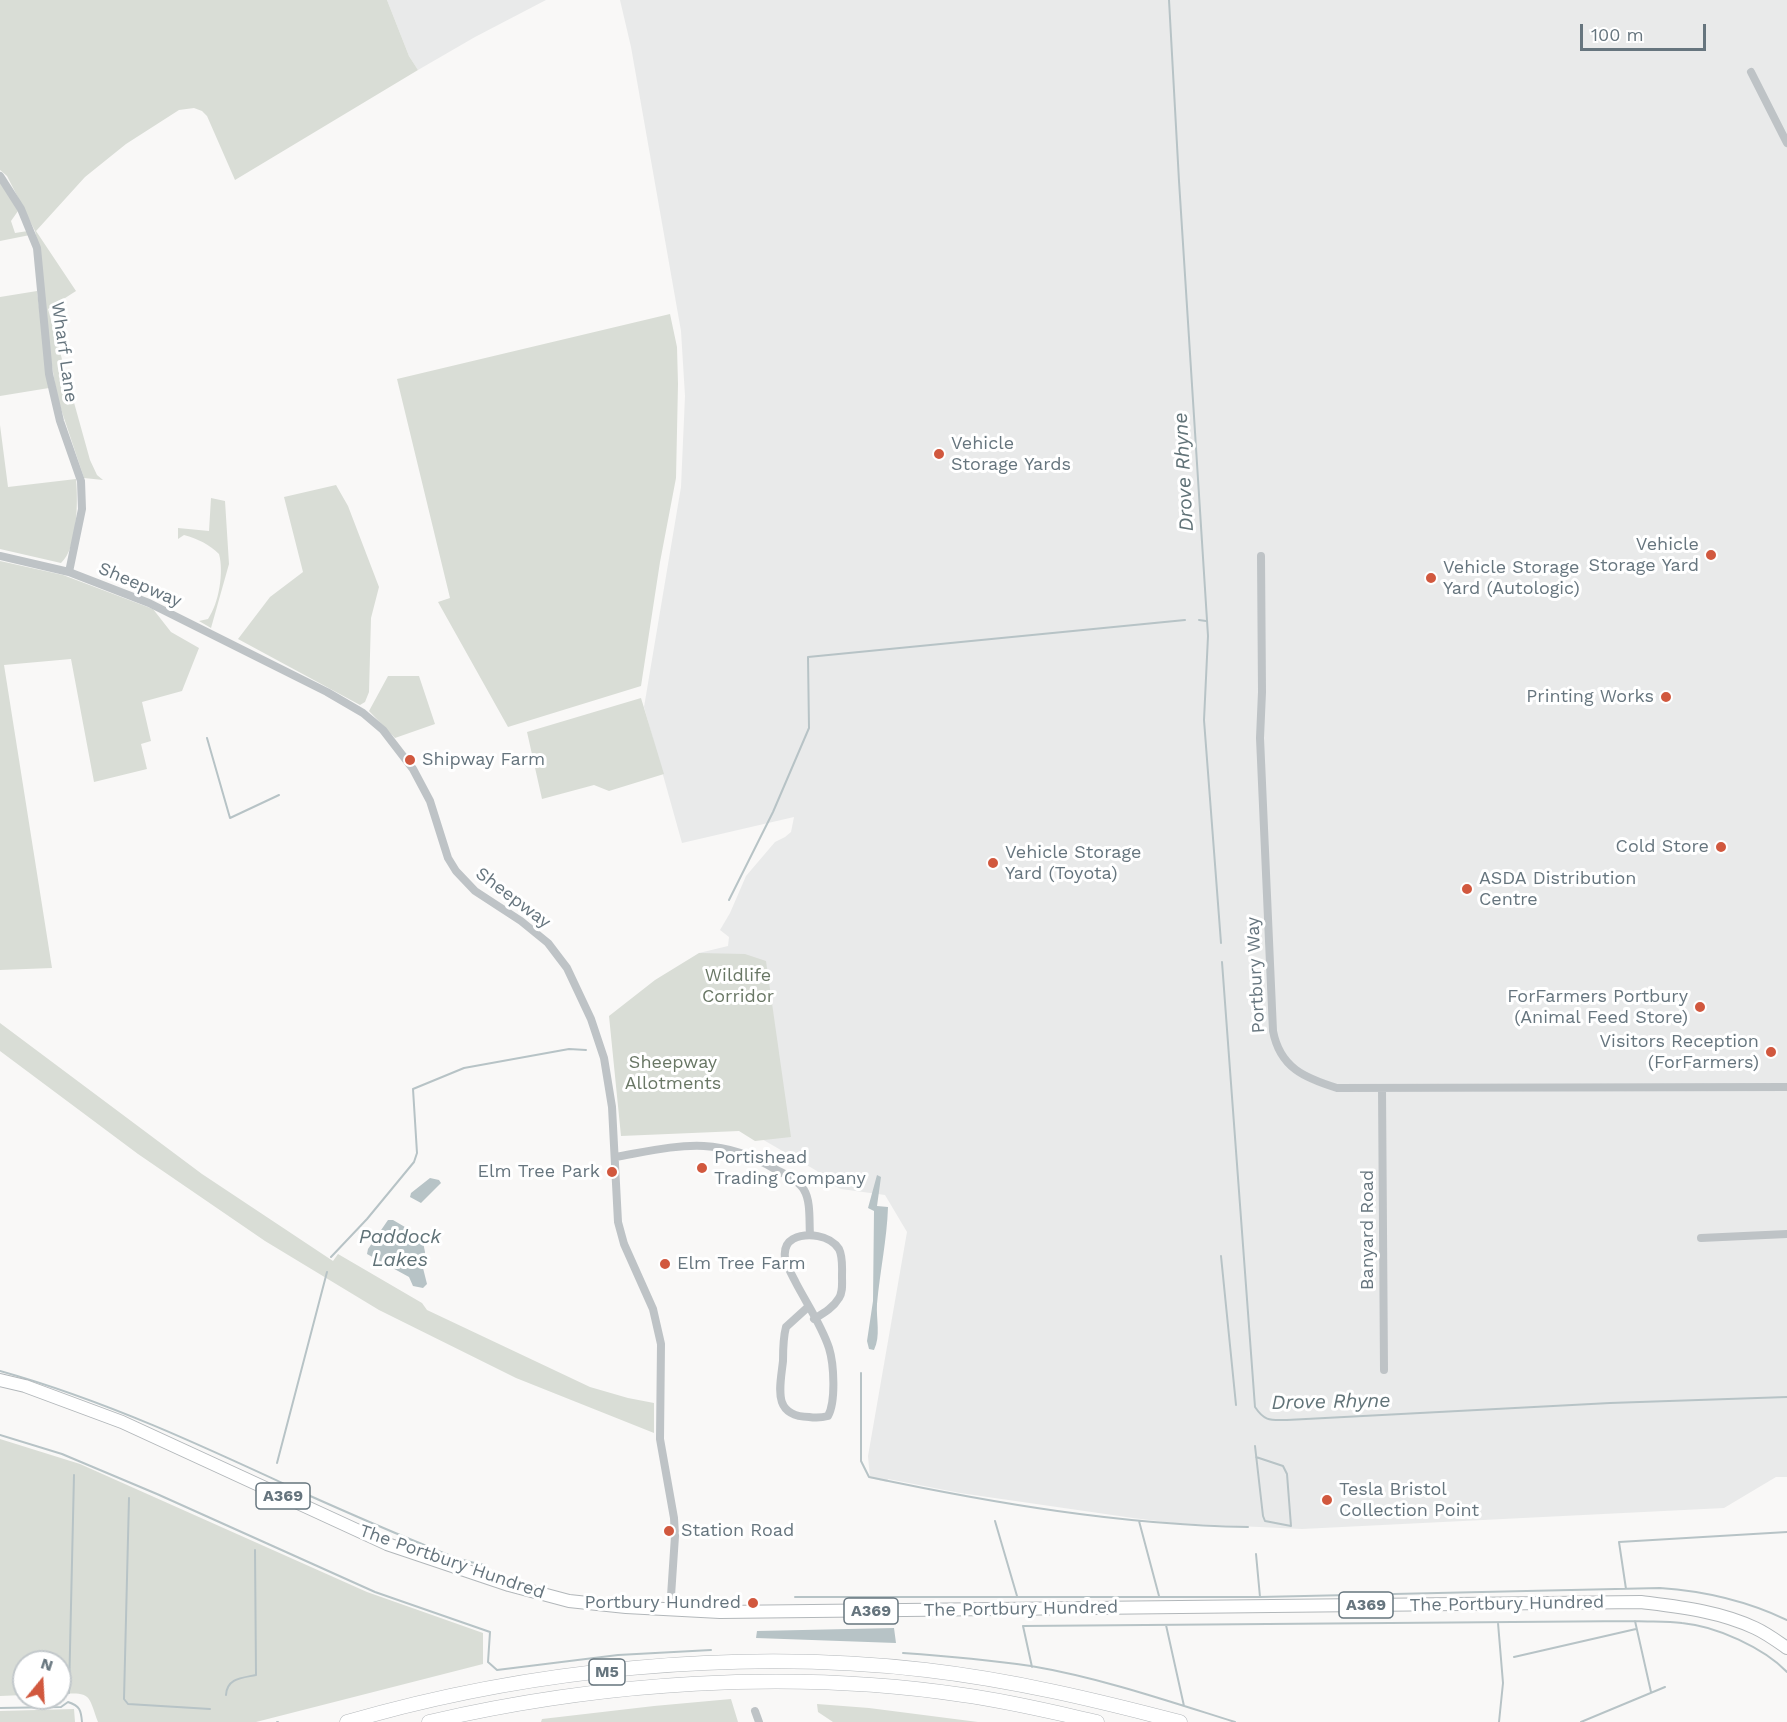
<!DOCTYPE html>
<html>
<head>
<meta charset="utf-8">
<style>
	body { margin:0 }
	#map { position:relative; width:1787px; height:1722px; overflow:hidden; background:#f9f8f7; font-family:"Work Sans",sans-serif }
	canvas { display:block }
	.north { position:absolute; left:12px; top:1650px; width:60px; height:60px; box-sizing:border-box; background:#fff; border:2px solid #c2c8cb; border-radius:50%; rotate:18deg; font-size:16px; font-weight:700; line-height:24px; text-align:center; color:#66757e }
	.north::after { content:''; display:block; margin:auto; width:21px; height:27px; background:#d1583e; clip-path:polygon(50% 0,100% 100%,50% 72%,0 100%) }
	.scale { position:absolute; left:1580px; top:24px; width:126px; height:27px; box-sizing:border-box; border:3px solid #66757e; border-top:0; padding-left:8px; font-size:18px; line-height:21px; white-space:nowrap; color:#66757e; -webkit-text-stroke:4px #fff; paint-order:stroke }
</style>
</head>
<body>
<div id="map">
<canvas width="1787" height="1722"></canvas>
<div class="north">N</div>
<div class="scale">100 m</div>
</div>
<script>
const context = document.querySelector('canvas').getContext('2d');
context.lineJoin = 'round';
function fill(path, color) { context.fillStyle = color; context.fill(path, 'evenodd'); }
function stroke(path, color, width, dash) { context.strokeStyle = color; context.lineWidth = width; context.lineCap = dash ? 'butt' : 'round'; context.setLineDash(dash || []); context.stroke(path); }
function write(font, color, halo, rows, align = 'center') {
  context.font = font + ' "Work Sans",sans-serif'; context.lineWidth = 6; context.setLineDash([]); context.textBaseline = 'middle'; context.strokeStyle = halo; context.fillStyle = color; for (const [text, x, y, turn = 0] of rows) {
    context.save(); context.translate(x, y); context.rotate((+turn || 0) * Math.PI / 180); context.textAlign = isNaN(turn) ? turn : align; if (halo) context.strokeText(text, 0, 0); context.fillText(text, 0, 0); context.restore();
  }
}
fill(new Path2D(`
	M 387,0 L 546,0 L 475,37 L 418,70 L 409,56 Z
	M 620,0 L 1787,0 L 1787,1477 L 1776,1477 L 1724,1508 L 1302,1529 L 1173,1523 L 1133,1518 L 960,1493 L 888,1479 L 887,1482 L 870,1478 L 868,1456 L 907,1232 L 885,1195 L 841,1189 L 828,1183 L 817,1171 L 748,1131 L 699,953 L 728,946 L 729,937 L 720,930 L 730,913 L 746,876 L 775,842 L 785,837 L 791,832 L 794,817 L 682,843 L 644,707 L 681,487 L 685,396 L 681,331 L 631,47 Z`), '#e9eaea');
fill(new Path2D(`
	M 0,0 L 387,0 L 409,56 L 418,70 L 235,180 L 207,116 L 202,111 L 194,108 L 179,110 L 126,144 L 85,177 L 36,231 L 76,291 L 48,309 L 90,460 L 97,475 L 103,480 L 84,478 L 57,397 L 50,353 L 41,258 L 35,231 L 7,176 L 0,170 Z
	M 0,181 L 18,211 L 11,221 L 15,233 L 28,231 L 30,235 L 0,241 Z
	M 37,291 L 49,388 L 0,396 L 0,297 Z
	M 670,314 L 677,347 L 678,384 L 676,478 L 660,562 L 641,686 L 508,727 L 438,602 L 450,598 L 397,379 Z
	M 0,425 L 8,487 L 76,479 C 78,500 78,548 61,563 L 0,549 Z
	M 336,485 L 348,506 L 379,587 L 371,618 L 369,692 L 365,702 L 360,705 L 238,639 L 270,597 L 303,572 L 284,497 Z
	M 211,498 L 225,501 L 229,564 L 211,628 L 199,621 L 208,619 C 219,603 224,572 219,554 C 209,544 198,539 184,535 L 178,539 L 178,528 L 209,531 Z
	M 0,561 L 63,575 L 153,609 L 171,632 L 199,648 L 182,691 L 142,702 L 151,741 L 141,744 L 147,769 L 94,782 L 71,659 L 4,665 L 52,968 L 0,970 Z
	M 388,676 L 419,676 L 435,724 L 395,738 L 369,711 Z
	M 641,698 L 664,774 L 609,791 L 594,785 L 542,799 L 527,732 Z
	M 699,953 L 745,954 L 766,961 L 791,1137 L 755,1141 L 739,1131 L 621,1136 L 609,1016 L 655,980 Z
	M 0,1023 L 202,1174 L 333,1261 L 338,1254 L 422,1303 L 427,1310 L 590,1387 L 628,1398 L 654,1403 L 654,1433 L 516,1378 L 379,1310 L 265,1241 L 138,1154 L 0,1051 Z
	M 0,1439 L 80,1464 L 367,1592 L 483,1633 L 483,1664 L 256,1722 L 98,1722 C 88,1694 91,1692 60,1694 L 60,1662 L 24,1662 L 24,1695 L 0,1696 Z
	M 731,1699 L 738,1722 L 541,1722 L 542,1719 L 654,1706 Z
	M 817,1704 L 869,1708 L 978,1722 L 833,1722 L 818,1712 Z
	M 74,1709 L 75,1722 L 0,1722 L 0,1711 Z`), '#d9ddd6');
fill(new Path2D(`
	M 877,1175 L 881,1177 L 877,1206 L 888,1207 C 887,1239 880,1271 877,1304 C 876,1319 881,1336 874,1350 L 869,1349 L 867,1341 L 873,1301 L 874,1211 L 868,1208 Z
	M 430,1178 L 439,1180 L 441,1183 L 421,1203 L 410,1197 L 411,1193 Z
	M 388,1220 L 393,1220 L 422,1237 L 425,1252 L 423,1268 L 427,1284 L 423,1288 L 413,1286 L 409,1277 L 367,1254 L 368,1249 Z
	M 894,1628 L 896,1643 L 756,1638 L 757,1631 Z`), '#b7c3c6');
stroke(new Path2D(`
	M 1169,0 L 1179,181 L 1208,636 L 1204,720 L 1221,943
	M 1199,620 L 1206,621
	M 207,738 L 230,818 L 279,795
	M 729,900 L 773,812 L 809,728 L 808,657 L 1185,620
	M 1222,962 L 1255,1407 C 1265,1422 1271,1420 1287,1420 L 1610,1403 L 1787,1397
	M 1221,1256 L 1236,1405
	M 331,1257 L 367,1219 L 414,1162 L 417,1153 L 413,1089 L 464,1068 L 569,1049 L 586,1050
	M 0,1371 C 107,1401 207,1448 308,1495 C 344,1511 380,1527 417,1542 C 439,1551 462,1562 486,1565
	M 861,1373 L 861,1461 L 869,1477 C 993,1503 1121,1525 1248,1527
	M 0,1435 L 62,1454 L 157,1494 L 375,1592 L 490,1632 L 488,1662 L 497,1670 L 618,1655 L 711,1650
	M 1255,1446 L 1263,1516 L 1265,1521 L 1291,1526 L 1287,1474 L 1283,1466 L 1256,1457
	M 277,1463 L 327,1272
	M 129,1498 L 124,1699 L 128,1704 L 210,1709
	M 995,1521 L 1017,1596
	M 1139,1521 L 1159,1596
	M 1256,1554 L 1260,1597
	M 1626,1589 L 1619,1542 L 1787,1532
	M 795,1597 L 1260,1597 L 1660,1588 C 1705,1591 1747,1601 1787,1620
	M 1635,1621 L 1651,1692
	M 1498,1623 L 1503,1683 L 1499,1722
	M 1166,1625 L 1184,1706
	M 903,1653 C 946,1656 989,1660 1031,1666 C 1101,1678 1168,1701 1235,1722
	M 1514,1657 L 1636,1629
	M 1032,1667 L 1023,1626 L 1635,1621 C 1650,1622 1666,1621 1682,1623 C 1716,1626 1764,1648 1787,1672
	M 69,1693 L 74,1475
	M 226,1695 C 227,1678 242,1678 256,1675 L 255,1550
	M 0,1708 L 61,1707 L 68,1702 C 80,1706 81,1710 82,1722
	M 277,1722 L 278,1722
	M 1581,1722 L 1665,1687`), '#b7c3c6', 2);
const primary = new Path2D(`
	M 0,1380 L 25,1386 L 122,1422 L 387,1544 L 509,1585 L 569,1601 L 626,1607 L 720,1612 L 1641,1602 C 1680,1607 1719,1611 1755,1628 C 1766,1633 1777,1641 1787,1648`);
const motorway = new Path2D(`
	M 347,1722 C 528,1669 738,1648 926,1670 C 1012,1680 1096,1700 1180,1722
	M 429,1722 C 600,1682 790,1669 963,1695 C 1008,1701 1053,1712 1097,1722`);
stroke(primary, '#b2b7ba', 14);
stroke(motorway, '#b4b8bb', 15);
stroke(new Path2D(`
	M 1751,72 L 1787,143
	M 0,176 L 21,209 L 37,248 L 49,374 L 60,421 L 81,481 L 82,509 L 69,572
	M 0,556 L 69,572 L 149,603 L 327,692 L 363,713 L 383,730 L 413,769 L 430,801 L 448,858 L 456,871 L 475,891 L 521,921 L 548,943 L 567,968 L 591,1019 L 604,1058 L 612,1107 L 618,1222 L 624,1244 L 653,1309 L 661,1344 L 660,1439 L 674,1518 L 675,1536 L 670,1611
	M 1261,556 L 1262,692 L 1260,738 L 1273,1031 C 1280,1068 1305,1078 1337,1088 L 1787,1087
	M 1382,1089 L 1384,1370
	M 615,1157 C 678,1146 716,1134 775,1169 C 784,1174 799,1180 804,1190 C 811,1201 809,1222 810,1235
	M 1701,1238 L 1787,1234
	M 808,1307 L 786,1327 C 783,1338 783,1350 783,1361 C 780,1388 772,1416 809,1417 C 816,1418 821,1418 828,1416 C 836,1402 834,1364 829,1348 C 822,1326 807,1304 796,1283 C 792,1275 787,1267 785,1258 C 784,1250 786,1243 793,1239 C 807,1232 830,1235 839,1249 C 843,1257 842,1268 842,1276 C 842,1284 843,1292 839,1298 C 833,1308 824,1313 814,1319
	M 755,1711 L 759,1722`), '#bec3c6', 8);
stroke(primary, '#fff', 12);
stroke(motorway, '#fff', 14);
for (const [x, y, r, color] of [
	[939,454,6,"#d1583e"],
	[1711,555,6,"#d1583e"],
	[1431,578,6,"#d1583e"],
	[1666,697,6,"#d1583e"],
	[410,760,6,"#d1583e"],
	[1721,847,6,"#d1583e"],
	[993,863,6,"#d1583e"],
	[1467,889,6,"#d1583e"],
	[1700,1007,6,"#d1583e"],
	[1771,1052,6,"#d1583e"],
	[702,1168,6,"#d1583e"],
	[612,1172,6,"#d1583e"],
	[665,1264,6,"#d1583e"],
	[1327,1500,6,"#d1583e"],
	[669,1531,6,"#d1583e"],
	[753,1603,6,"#d1583e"]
]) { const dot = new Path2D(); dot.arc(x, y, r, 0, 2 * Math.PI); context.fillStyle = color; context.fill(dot); stroke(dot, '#fff', 2); }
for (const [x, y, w] of [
	[283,1496,54],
	[1366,1605,54],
	[871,1611,54],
	[607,1672,36]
]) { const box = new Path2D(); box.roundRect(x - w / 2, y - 13, w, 26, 4.5); context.fillStyle = '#fff'; context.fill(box); stroke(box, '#66757e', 1.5); }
write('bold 16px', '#66757e', null, [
	["A369",283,1496],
	["A369",1366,1605],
	["A369",871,1611],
	["M5",607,1672]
]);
write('18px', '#66757e', '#fff', [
	["Wharf Lane",64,352,82],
	["Sheepway",140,585,23],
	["Sheepway",513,898,37],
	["Portbury Way",1256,975,-93],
	["Banyard Road",1368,1230,-90],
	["The Portbury Hundred",452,1562,19],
	["The Portbury Hundred",1507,1604,-1],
	["The Portbury Hundred",1021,1609,-1]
]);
write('18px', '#66757e', '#fff', [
	["Vehicle",951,444],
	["Storage Yards",951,465],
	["Vehicle",1699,545,"right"],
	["Storage Yard",1699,566,"right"],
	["Vehicle Storage",1443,568],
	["Yard (Autologic)",1443,589],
	["Printing Works",1654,697,"right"],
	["Shipway Farm",422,760],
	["Cold Store",1709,847,"right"],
	["Vehicle Storage",1005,853],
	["Yard (Toyota)",1005,874],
	["ASDA Distribution",1479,879],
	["Centre",1479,900],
	["ForFarmers Portbury",1688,997,"right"],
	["(Animal Feed Store)",1688,1018,"right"],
	["Visitors Reception",1759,1042,"right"],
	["(ForFarmers)",1759,1063,"right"],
	["Portishead",714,1158],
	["Trading Company",714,1179],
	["Elm Tree Park",600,1172,"right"],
	["Elm Tree Farm",677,1264],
	["Tesla Bristol",1339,1490],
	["Collection Point",1339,1511],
	["Station Road",681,1531],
	["Portbury Hundred",741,1603,"right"]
], 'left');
write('18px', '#697765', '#fff', [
	["Wildlife",738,976],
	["Corridor",738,997],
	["Sheepway",673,1063],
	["Allotments",673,1084]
]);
write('italic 20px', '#617378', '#fff', [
	["Drove Rhyne",1184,472,-93],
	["Paddock",400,1237],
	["Lakes",400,1260],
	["Drove Rhyne",1331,1402,-1]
]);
</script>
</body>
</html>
